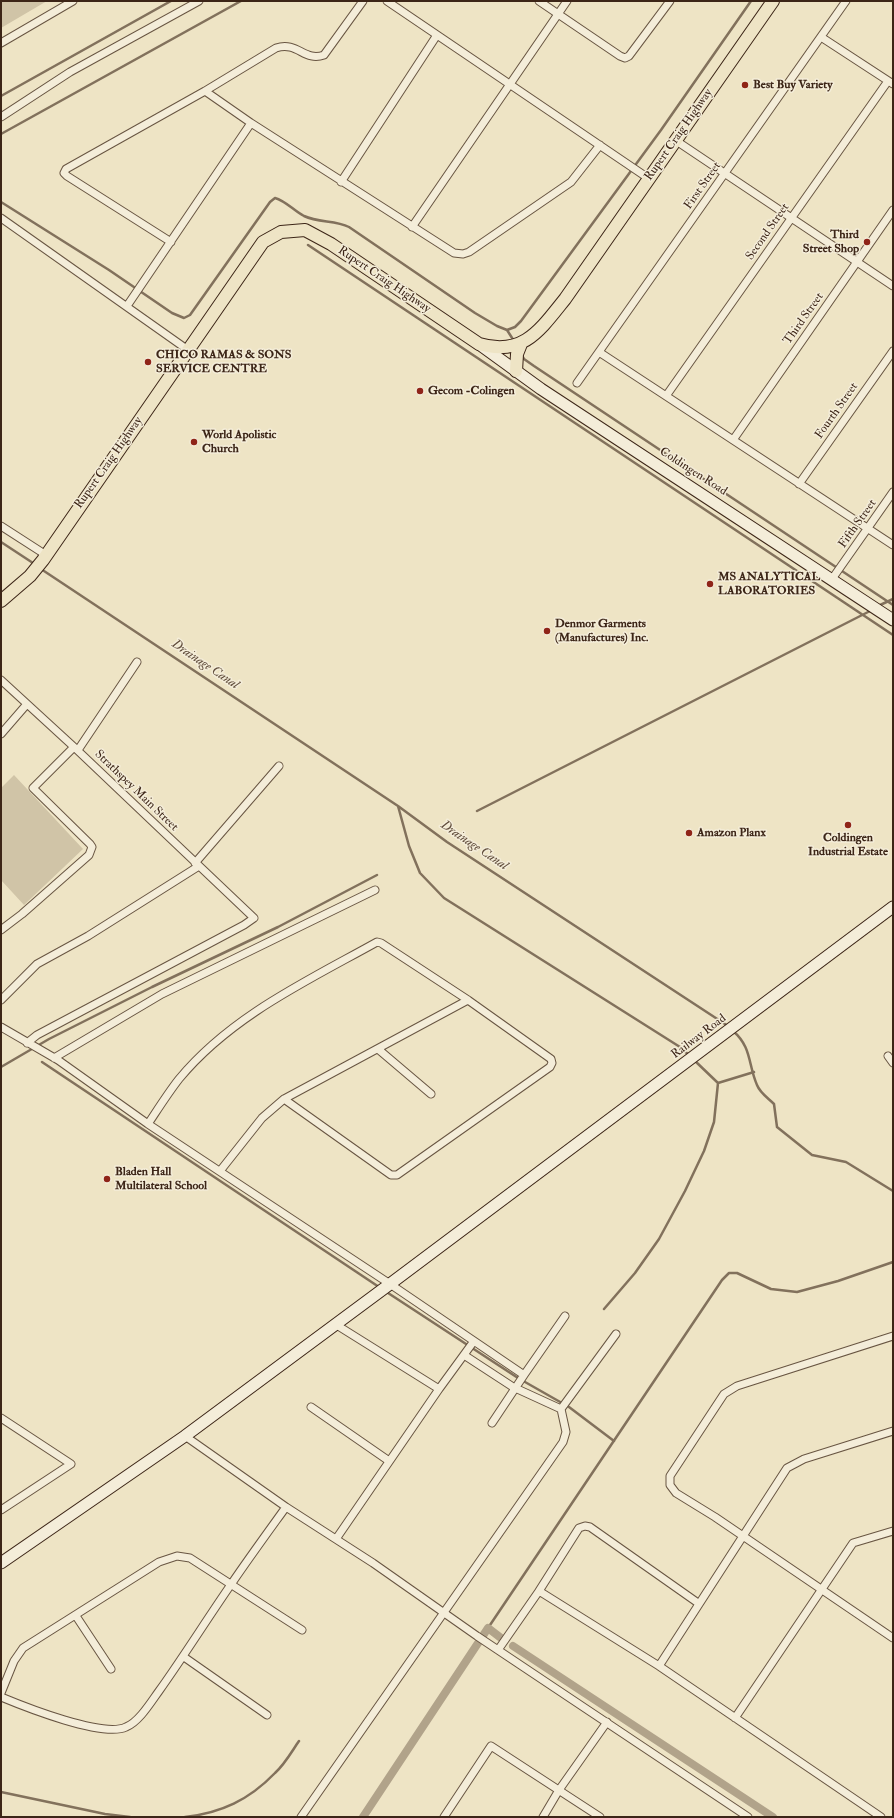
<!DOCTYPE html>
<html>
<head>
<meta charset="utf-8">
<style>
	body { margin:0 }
	#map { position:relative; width:894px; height:1818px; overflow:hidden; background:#eee4c5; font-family:"IM FELL Double Pica",serif }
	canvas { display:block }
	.frame { position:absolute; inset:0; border:2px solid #3c2517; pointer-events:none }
</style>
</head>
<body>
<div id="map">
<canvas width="894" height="1818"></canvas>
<div class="frame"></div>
</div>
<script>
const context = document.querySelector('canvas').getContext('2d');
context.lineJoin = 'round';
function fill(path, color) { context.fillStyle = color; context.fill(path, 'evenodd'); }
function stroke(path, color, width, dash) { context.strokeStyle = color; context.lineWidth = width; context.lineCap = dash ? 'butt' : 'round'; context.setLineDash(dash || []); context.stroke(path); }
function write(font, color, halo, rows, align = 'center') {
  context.font = font + ' "IM FELL Double Pica",serif'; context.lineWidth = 3; context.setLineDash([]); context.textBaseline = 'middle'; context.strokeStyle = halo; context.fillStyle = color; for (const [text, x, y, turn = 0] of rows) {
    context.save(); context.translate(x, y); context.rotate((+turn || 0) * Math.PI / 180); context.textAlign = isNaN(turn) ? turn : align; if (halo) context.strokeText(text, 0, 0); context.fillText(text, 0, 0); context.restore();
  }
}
fill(new Path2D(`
	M 1,1 L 47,1 L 1,28 Z
	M 14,775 L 83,849 L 24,905 L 1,880 L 1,788 Z`), '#d0c4a7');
stroke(new Path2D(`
	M 1,96 L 171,1
	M 1,134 L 241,1
	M 1,202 L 109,270 L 172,313 L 184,318 L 190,315 L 270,202 L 275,198 C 286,201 294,211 304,216 C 319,223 335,220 349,227 L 475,313 L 497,326 L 507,330 L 515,327 L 521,321 L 661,130 L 751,1
	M 308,245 L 893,635
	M 507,330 L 514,341
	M 521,354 L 524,359 L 534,366 L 893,605
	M 1,542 L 36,565
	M 41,569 L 398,806 L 447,842 L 728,1026
	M 878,606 L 893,599
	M 398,806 L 409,846 L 420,873 L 444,898 L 680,1047 L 690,1056
	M 477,811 L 872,610
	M 733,1031 C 752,1047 748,1065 757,1085 C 760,1093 768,1098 774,1104 L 777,1127 L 812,1155 L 846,1162 L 893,1191
	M 694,1060 L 718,1083
	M 42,1062 L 379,1287
	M 1,1067 L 49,1039 L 152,987 L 278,927 L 377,875
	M 385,1291 L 518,1378 L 569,1407 L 614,1441
	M 604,1309 L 635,1273 L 659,1239 L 685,1191 L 704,1151 L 714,1122 L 718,1083 L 754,1072
	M 488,1628 L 722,1280 L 729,1273 L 737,1273 L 771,1289 L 797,1292 L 838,1281 L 893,1262
	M 1,1792 L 105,1814 L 130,1817
	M 185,1817 C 221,1813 249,1800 275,1773 C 285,1764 292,1751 299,1741`), '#82715c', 2.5);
stroke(new Path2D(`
	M 513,1646 L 773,1817
	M 363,1817 L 488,1628 L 501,1638`), '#b1a38a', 8);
const street = new Path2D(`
	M 387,1 L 648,178
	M 539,1 L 620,56 L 625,58 L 629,56 L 670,1
	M 821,37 L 893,84
	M 1,43 L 73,1
	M 205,91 L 251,123 L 454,253 L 463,254 L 469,252 L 571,182 L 600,145
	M 1,117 L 70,72 L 199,1
	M 675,140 L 893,286
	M 341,182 L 437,35
	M 1,218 L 188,350
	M 412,227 L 567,1
	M 171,242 L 67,176 L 64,173 L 66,169 L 205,91 L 276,48 C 298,41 304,62 324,55 L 363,1
	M 127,306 L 251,123
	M 599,352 L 893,545
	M 577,383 L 846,1
	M 666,396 L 888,81
	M 733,440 L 893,210
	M 799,484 L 893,351
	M 1,526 L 46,555
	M 832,579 L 893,492
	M 1,680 L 74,747 L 254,918 L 244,925 L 37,1035 L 27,1043
	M 1,734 L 27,704
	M 78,750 L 137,662
	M 195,863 L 279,766
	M 1,930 L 22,914 L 89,855 L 92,847 L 90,844 L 33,788 L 74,747
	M 1,1000 L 37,964 L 88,936 L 199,866
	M 1,1027 L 58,1060 L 148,1124 L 390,1284 L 524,1375 L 565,1316
	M 378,1049 L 431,1094
	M 888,1056 L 893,1063
	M 54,1058 L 162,994 L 375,890
	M 148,1124 C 158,1109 168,1093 179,1079 C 231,1016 307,981 377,942 L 381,943 L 468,1000 L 551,1059 L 552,1063 L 550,1067 L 397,1175 L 391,1175 L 284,1099
	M 220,1171 L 262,1118 L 284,1099 L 468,1000
	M 335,1324 L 439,1389
	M 893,1336 L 737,1386 L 724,1394 L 670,1476 L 670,1485 L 676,1493 L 715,1517 L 893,1638
	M 464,1355 L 513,1387 L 561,1409
	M 311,1407 L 389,1461
	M 1,1418 L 71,1464 L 1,1510
	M 492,1423 L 524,1375
	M 185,1436 L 286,1507 L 373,1563 L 477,1636 L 748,1817
	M 336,1539 L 439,1389 L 474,1341
	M 539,1591 L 579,1528 L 585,1526 L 590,1527 L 698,1603
	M 76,1616 L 111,1669
	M 498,1650 L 539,1591 L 659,1666 L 881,1817
	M 184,1657 L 267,1715
	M 659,1666 L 787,1468 L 804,1459 L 893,1431
	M 1,1693 L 14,1661 L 23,1648 L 159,1562 L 177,1556 L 190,1558 L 302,1630
	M 1,1697 C 25,1707 103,1738 126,1727 C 139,1722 151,1702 159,1691 C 184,1656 207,1619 232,1583 C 249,1558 268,1532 286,1507
	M 735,1718 L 853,1543 L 893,1531
	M 301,1817 L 563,1442 L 566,1432 L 561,1409 L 616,1334
	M 444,1817 L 491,1746 L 600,1817
	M 543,1817 L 559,1790 L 607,1722`);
const secondary = new Path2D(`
	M 479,344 L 541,389 L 893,620
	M 1,1563 L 185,1436 L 390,1284 L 893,907`);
const primary = new Path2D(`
	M 516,371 L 517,354 L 521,344
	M 1,601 L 30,576 L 43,560 L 263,242 L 281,232 L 305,230 L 331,244 L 479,344 C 523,357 540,330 565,299 L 773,1`);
stroke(street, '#685542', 9);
stroke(secondary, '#3c2517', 13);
stroke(primary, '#3c2517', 14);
stroke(street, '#f4edd9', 7);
stroke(secondary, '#f4edd9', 11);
stroke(primary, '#eee4c5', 12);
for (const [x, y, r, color] of [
	[745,85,4,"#8f2418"],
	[867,242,4,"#8f2418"],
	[148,362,4,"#8f2418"],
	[420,391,4,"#8f2418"],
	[194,442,4,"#8f2418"],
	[710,584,4,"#8f2418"],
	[547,631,4,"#8f2418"],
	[848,825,4,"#8f2418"],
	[689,833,4,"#8f2418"],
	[107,1179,4,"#8f2418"]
]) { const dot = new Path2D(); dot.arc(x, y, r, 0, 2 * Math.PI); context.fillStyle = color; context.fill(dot); stroke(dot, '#f4edd9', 1.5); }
write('bold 12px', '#3c2517', '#f4edd9', [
	["Best Buy Variety",753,85],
	["Third",859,235,"right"],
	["Street Shop",859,249,"right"],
	["CHICO RAMAS & SONS",156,355],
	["SERVICE CENTRE",156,369],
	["Gecom -Colingen",428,391],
	["World Apolistic",202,435],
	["Church",202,449],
	["MS ANALYTICAL",718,577],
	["LABORATORIES",718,591],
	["Denmor Garments",555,624],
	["(Manufactures) Inc.",555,638],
	["Amazon Planx",697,833],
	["Coldingen",848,838,"center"],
	["Industrial Estate",848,852,"center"],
	["Bladen Hall",115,1172],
	["Multilateral School",115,1186]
], 'left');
write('12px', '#3c2517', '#f4edd9', [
	["Rupert Craig Highway",679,135,-55],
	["First Street",703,186,-55],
	["Second Street",768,232,-55],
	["Rupert Craig Highway",384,280,34],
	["Third Street",804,319,-55],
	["Fourth Street",837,411,-55],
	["Rupert Craig Highway",109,463,-55],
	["Coldingen Road",693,472,33],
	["Fifth Street",858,524,-55],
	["Strathspey Main Street",136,791,44],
	["Railway Road",699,1037,-37]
]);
write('italic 13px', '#5f4b3a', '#f4edd9', [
	["Drainage Canal",205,665,34],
	["Drainage Canal",474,846,34]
]);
</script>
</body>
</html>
